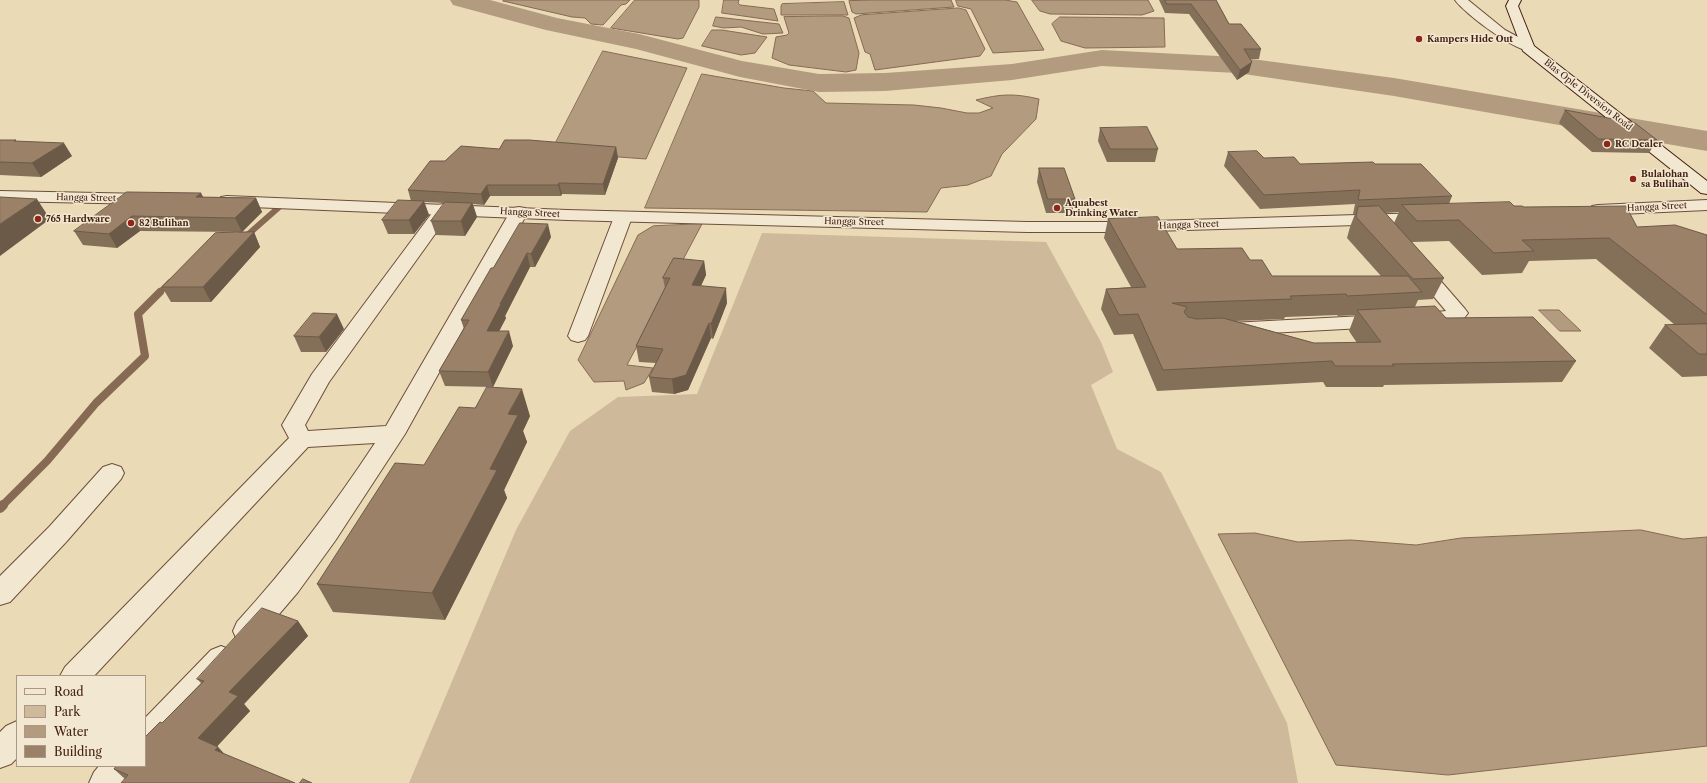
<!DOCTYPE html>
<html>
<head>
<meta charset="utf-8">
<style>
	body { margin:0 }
	#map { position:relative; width:1707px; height:783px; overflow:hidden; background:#ebdab6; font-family:"Libre Caslon Text",serif }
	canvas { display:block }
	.legend { position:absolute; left:16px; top:675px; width:130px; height:92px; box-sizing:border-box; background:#f2e7d0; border:1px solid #ac9784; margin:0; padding:5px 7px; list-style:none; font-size:12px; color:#432012 }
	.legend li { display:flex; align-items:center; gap:8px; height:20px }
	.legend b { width:20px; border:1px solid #ac9784 }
</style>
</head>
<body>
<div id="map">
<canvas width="1707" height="783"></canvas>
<ul class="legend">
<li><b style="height:5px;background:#f2e7d0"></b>Road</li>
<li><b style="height:11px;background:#ceba9a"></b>Park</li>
<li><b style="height:11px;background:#b29b7e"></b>Water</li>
<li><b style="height:11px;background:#9a8167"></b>Building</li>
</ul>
</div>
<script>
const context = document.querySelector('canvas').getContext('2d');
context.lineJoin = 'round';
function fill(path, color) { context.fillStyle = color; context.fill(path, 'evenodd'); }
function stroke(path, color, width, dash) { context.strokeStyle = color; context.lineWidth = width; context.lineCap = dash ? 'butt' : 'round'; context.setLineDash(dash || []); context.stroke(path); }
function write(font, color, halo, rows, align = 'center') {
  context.font = font + ' "Libre Caslon Text",serif'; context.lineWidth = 3; context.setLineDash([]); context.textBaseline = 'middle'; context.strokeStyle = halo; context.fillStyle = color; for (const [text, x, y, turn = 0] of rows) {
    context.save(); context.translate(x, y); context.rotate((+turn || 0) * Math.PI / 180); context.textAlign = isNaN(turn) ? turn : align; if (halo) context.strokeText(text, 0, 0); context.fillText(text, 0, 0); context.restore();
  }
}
fill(new Path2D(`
	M 762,233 L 1046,242 L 1101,342 L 1113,372 L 1091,385 L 1117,449 L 1161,472 L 1287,723 L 1298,783 L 409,783 L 516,530 L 570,431 L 618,397 L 697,394 Z`), '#ceba9a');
const water = new Path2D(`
	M 505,0 L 630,0 L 626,4 L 621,5 L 603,25 L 591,24 L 585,18 L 572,17 L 503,1 Z
	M 635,0 L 699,0 L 699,7 L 683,38 L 678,39 L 611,28 Z
	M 724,0 L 739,0 L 738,3 L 740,5 L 774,9 L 778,21 L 722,13 Z
	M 879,0 L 951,0 L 954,7 L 856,14 L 852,12 L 849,1 Z
	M 956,0 L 1005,0 L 1017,2 L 1044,50 L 993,53 L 971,9 L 958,6 Z
	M 1032,0 L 1148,0 L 1154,11 L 1142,15 L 1050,14 L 1040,11 Z
	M 844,2 L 848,15 L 781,15 L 781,6 L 782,4 Z
	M 959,8 L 966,10 L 985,49 L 980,56 L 875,70 L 870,54 L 865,52 L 854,18 L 861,15 Z
	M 843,16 L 849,18 L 859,53 L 856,70 L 846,72 L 789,65 L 772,58 L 776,37 L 787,35 L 789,33 L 784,17 Z
	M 716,17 L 779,24 L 783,33 L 763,34 L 741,27 L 724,28 L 713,26 Z
	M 1060,17 L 1164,18 L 1165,47 L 1085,48 L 1061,41 L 1052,24 Z
	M 712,30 L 722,30 L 767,37 L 755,53 L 741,55 L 702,46 Z
	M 603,51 L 687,68 L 646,159 L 551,152 Z
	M 702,74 L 784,88 L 813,91 L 826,103 L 914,105 L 941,108 L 967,113 L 979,113 L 993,108 L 976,100 C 1001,94 1013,93 1039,99 L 1036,119 L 1002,154 L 991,176 L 968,185 L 941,188 L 927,212 L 645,208 Z
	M 702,224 L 627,365 L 653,368 L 644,383 L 626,390 L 624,381 L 594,382 L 578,360 L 638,235 L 653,226 Z
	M 1539,310 L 1559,310 L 1581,331 L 1560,331 Z
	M 1641,530 L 1683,539 L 1707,537 L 1707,746 L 1448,775 L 1336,765 L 1218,534 L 1255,533 L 1298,542 L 1351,540 L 1416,545 L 1461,538 Z`);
fill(water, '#b29b7e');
stroke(water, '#866a53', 1);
stroke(new Path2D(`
	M 244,238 L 286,201
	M 159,293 L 170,282`), '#866a53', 6);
stroke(new Path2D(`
	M 2,506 L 47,461 L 96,403 L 145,356 L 138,314 L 160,292`), '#866a53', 8);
stroke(new Path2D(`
	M 0,508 L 3,505`), '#866a53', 10);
fill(new Path2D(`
	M 450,0 L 490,0 L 557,18 L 639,34 L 742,61 L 819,74 L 885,73 L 1012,64 L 1102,50 L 1237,57 L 1394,78 L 1707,131 L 1707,151 L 1394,96 L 1237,73 L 1102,66 L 1012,80 L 885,91 L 819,92 L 740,77 L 636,49 L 546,30 L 453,5 Z`), '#b29b7e');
const minor = new Path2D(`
	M 1455,0 L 1468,0 L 1505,30 L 1533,45 L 1534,48 L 1533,51 C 1518,54 1464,13 1455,0 Z
	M 444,204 L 450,205 L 453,209 L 329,382 L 305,425 L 308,431 L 386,426 L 510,212 L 513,208 L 519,207 L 525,208 L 528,212 L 405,434 L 335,541 L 298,592 L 257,640 L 247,643 L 237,640 L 233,631 L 237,622 C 288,566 333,507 375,443 L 308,447 L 94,676 L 60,676 L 65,667 L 289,438 L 282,425 L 312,374 L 438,205 Z
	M 623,212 L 629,213 L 632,217 L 588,336 L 585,340 L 578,342 L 571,340 L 568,336 L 614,217 L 617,213 Z
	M 1419,262 L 1426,264 L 1465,309 L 1468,313 L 1462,321 L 1416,325 L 1409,323 L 1406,319 L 1409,315 L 1446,311 L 1410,268 L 1412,264 Z
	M 1382,315 L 1389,317 L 1392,321 L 1389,325 L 1382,327 L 1231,335 L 1224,333 L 1221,329 L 1224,325 L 1231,323 Z
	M 112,464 L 121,467 L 124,473 L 121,479 L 67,541 L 10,602 L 0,605 L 0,576 L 49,527 L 103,467 Z
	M 221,646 L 231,650 L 236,659 L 231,668 L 156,750 L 145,755 L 145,718 L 211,650 Z
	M 17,721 L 17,758 L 11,764 L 0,768 L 0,732 L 6,726 Z
	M 99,766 L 137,766 L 132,777 L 127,783 L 89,783 L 94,772 Z`);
const tertiary = new Path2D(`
	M 0,191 L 147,194 L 153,195 L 155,199 L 153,203 L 147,204 L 0,201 Z
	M 227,196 L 567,210 L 1027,222 L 1118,222 L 1426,213 L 1432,214 L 1435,218 L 1432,222 L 1426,223 L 1118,232 L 1027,232 L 567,220 L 227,206 L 221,205 L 219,201 L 221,197 Z
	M 1707,200 L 1707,210 L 1598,215 L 1592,214 L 1589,210 L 1592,206 L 1598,205 Z`);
const secondary = new Path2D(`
	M 1509,0 L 1521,0 L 1518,6 L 1534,46 L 1707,181 L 1707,194 L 1701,193 L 1523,51 L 1506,6 Z`);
stroke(minor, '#6d4e3b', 2);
stroke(tertiary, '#6d4e3b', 2);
stroke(secondary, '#432012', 2);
fill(minor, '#f2e7d0');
fill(tertiary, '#f2e7d0');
fill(secondary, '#f2e7d0');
fill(new Path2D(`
	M 1159,0 L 1216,0 L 1229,24 L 1261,49 L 1259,59 L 1250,59 L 1249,72 L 1237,80 L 1189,14 L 1165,13 Z
	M 1565,110 L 1657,140 L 1649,153 L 1592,152 L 1559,123 Z
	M 1100,128 L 1158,149 L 1155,162 L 1107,162 L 1098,141 Z
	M 0,140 L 17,141 L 72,156 L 41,177 L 0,175 Z
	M 616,147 L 618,158 L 605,195 L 562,194 L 561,196 L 490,196 L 484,205 L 473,204 L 477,217 L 465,236 L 436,235 L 431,221 L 445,203 L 424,202 L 429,215 L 414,234 L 388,234 L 382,220 L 411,201 L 408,190 L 445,161 L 499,149 Z
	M 1228,152 L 1300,164 L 1375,164 L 1452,196 L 1449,204 L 1514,206 L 1637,227 L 1707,235 L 1707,376 L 1682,377 L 1649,348 L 1665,325 L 1675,325 L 1596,259 L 1529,261 L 1522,273 L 1482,275 L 1449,241 L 1412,242 L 1444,278 L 1433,299 L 1418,300 L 1415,307 L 1576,361 L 1562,382 L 1384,385 L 1383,387 L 1326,387 L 1323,382 L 1157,391 L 1133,334 L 1114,335 L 1101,309 L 1106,289 L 1131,287 L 1104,238 L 1108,219 L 1177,249 L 1250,260 L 1272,276 L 1381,276 L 1347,238 L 1350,227 L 1355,214 L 1353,214 L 1355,204 L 1260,209 L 1224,166 ZM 1399,212 L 1394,223 L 1385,213 ZM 1337,315 L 1338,316 L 1355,315 L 1349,331 L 1357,343 L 1314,343 L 1236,321 L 1284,319 L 1285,317 Z
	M 1039,168 L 1075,199 L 1072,213 L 1046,213 L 1037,182 Z
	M 201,193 L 203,197 L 256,198 L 262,212 L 242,232 L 254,232 L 260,247 L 211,302 L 171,302 L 162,287 L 239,232 L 140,231 L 117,248 L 83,245 L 74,231 Z
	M 551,237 L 535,267 L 530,267 L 505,316 L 506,318 L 499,331 L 513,346 L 493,387 L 445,386 L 439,371 L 464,329 L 461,320 L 493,268 Z
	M 704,261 L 706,275 L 701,286 L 727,303 L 713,339 L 711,338 L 688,390 L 674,394 L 652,392 L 649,377 L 656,363 L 639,362 L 636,346 L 665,288 L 663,278 Z
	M 344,329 L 326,352 L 301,352 L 294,336 Z
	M 530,416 L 523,431 L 527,442 L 504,490 L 507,498 L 445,620 L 333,612 L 317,584 L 424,465 Z
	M 298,621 L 308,636 L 244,704 L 250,711 L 217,746 L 224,754 L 125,779 L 114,769 L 162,723 L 201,683 L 197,679 Z`), '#846f59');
fill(new Path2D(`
	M 1252,62 L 1249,72 L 1237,80 L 1240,70 Z
	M 64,143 L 72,156 L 41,177 L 32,163 Z
	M 616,147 L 618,158 L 605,195 L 603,184 Z
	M 559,183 L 562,194 L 561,196 L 558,185 Z
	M 487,185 L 490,196 L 484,205 L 481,194 Z
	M 201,193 L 208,207 L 196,197 Z
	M 256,198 L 262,212 L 242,232 L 235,218 Z
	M 37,199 L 50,219 L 0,256 L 0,224 Z
	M 424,201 L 429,215 L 414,234 L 409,220 Z
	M 472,203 L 477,217 L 465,236 L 461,221 Z
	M 132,216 L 140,231 L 117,248 L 109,234 Z
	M 548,224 L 551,237 L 535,267 L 531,254 Z
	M 254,232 L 260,247 L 211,302 L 203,287 Z
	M 527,253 L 530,267 L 505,316 L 506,318 L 492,345 L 487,331 L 500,304 Z
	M 704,261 L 706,275 L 694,300 L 692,285 Z
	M 726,288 L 727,303 L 713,339 L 711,324 Z
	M 337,314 L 344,329 L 326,352 L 319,337 Z
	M 709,323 L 711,338 L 688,390 L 674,394 L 672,379 Z
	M 509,331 L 513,346 L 493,387 L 488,372 Z
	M 522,389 L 530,416 L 523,431 L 527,442 L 504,490 L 507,498 L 445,620 L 432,593 L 490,469 L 508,414 Z
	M 298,621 L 308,636 L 244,704 L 250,711 L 211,753 L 198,738 L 229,692 Z
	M 218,747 L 231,761 L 215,750 Z`), '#6c5a48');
const building = new Path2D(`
	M 1165,0 L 1216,0 L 1229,24 L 1241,24 L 1261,49 L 1244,49 L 1252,62 L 1240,70 L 1191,4 L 1167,4 Z
	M 1565,110 L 1635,123 L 1657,140 L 1599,139 Z
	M 1147,127 L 1158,149 L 1110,149 L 1100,128 Z
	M 0,140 L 16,140 L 14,141 L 64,143 L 32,163 L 0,162 Z
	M 505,140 L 529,140 L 616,147 L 603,184 L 559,183 L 558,185 L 487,185 L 481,194 L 408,190 L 430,161 L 445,161 L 461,146 L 499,149 Z
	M 1257,151 L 1264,158 L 1294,157 L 1300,164 L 1373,162 L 1375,164 L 1421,164 L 1452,196 L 1358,200 L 1360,190 L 1264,195 L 1228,152 Z
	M 1039,168 L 1064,168 L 1075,199 L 1048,199 Z
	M 127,192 L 201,193 L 196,197 L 256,198 L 235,218 L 132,216 L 109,234 L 74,231 Z
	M 0,197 L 37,199 L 0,224 Z
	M 398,200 L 424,201 L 409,220 L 382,220 Z
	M 445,202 L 472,203 L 461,221 L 431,221 Z
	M 1510,202 L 1514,206 L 1522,206 L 1524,207 L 1626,206 L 1637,227 L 1675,225 L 1707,235 L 1707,315 L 1609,238 L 1522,240 L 1534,251 L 1494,253 L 1459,220 L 1417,221 L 1402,205 Z
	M 1379,206 L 1444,278 L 1413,279 L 1356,217 L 1358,207 Z
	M 1158,217 L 1177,249 L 1242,248 L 1250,260 L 1262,260 L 1272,276 L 1408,276 L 1422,292 L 1347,296 L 1346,294 L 1290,296 L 1292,299 L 1172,303 L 1187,307 L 1184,312 L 1188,317 L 1196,319 L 1223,318 L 1314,343 L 1381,342 L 1357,310 L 1435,306 L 1446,318 L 1533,317 L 1576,361 L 1392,364 L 1394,366 L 1335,366 L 1332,361 L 1163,370 L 1138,314 L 1119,315 L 1106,289 L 1146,287 L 1108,219 Z
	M 520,223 L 548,224 L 531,254 L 527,253 L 500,304 L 501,304 L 487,331 L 509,331 L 488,372 L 439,371 L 469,320 L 461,320 L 491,268 L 493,268 Z
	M 254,232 L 203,287 L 162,287 L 215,233 Z
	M 674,258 L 704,261 L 692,285 L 726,288 L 711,324 L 709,323 L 686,375 L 672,379 L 649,377 L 663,349 L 636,346 L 670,278 L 663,278 Z
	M 313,313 L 337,314 L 319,337 L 294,336 Z
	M 1707,324 L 1707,354 L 1699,354 L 1665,325 Z
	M 487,387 L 522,389 L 508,414 L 518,415 L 490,469 L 497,470 L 432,593 L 317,584 L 395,463 L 424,465 L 459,407 L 475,408 Z
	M 262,608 L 298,621 L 229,692 L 238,696 L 198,738 L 218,747 L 215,750 L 295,783 L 121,783 L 128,775 L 114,769 L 116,766 L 145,766 L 145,737 L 160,722 L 162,723 L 204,681 L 197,679 Z
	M 303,779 L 312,783 L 300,783 Z`);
fill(building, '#9a8167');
stroke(building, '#6c5a48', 1);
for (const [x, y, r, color] of [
	[1419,39,4,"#8f2418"],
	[1607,144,4,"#8f2418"],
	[1633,179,4,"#8f2418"],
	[1057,208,4,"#8f2418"],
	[38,219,4,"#8f2418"],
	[131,223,4,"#8f2418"]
]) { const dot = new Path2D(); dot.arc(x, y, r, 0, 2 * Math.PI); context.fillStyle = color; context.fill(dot); stroke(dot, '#f2e7d0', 1.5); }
write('bold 9px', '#432012', '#f2e7d0', [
	["Kampers Hide Out",1427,39],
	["RC Dealer",1615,144],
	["Bulalohan",1641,174],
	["sa Bulihan",1641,184],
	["Aquabest",1065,203],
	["Drinking Water",1065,213],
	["765 Hardware",46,219],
	["82 Bulihan",139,223]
], 'left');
write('9px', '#432012', '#f2e7d0', [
	["Blas Ople Diversion Road",1588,95,38],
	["Hangga Street",86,198,1],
	["Hangga Street",1657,207,-3],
	["Hangga Street",530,213,3],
	["Hangga Street",854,222,1],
	["Hangga Street",1189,225,-2]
]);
</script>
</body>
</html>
